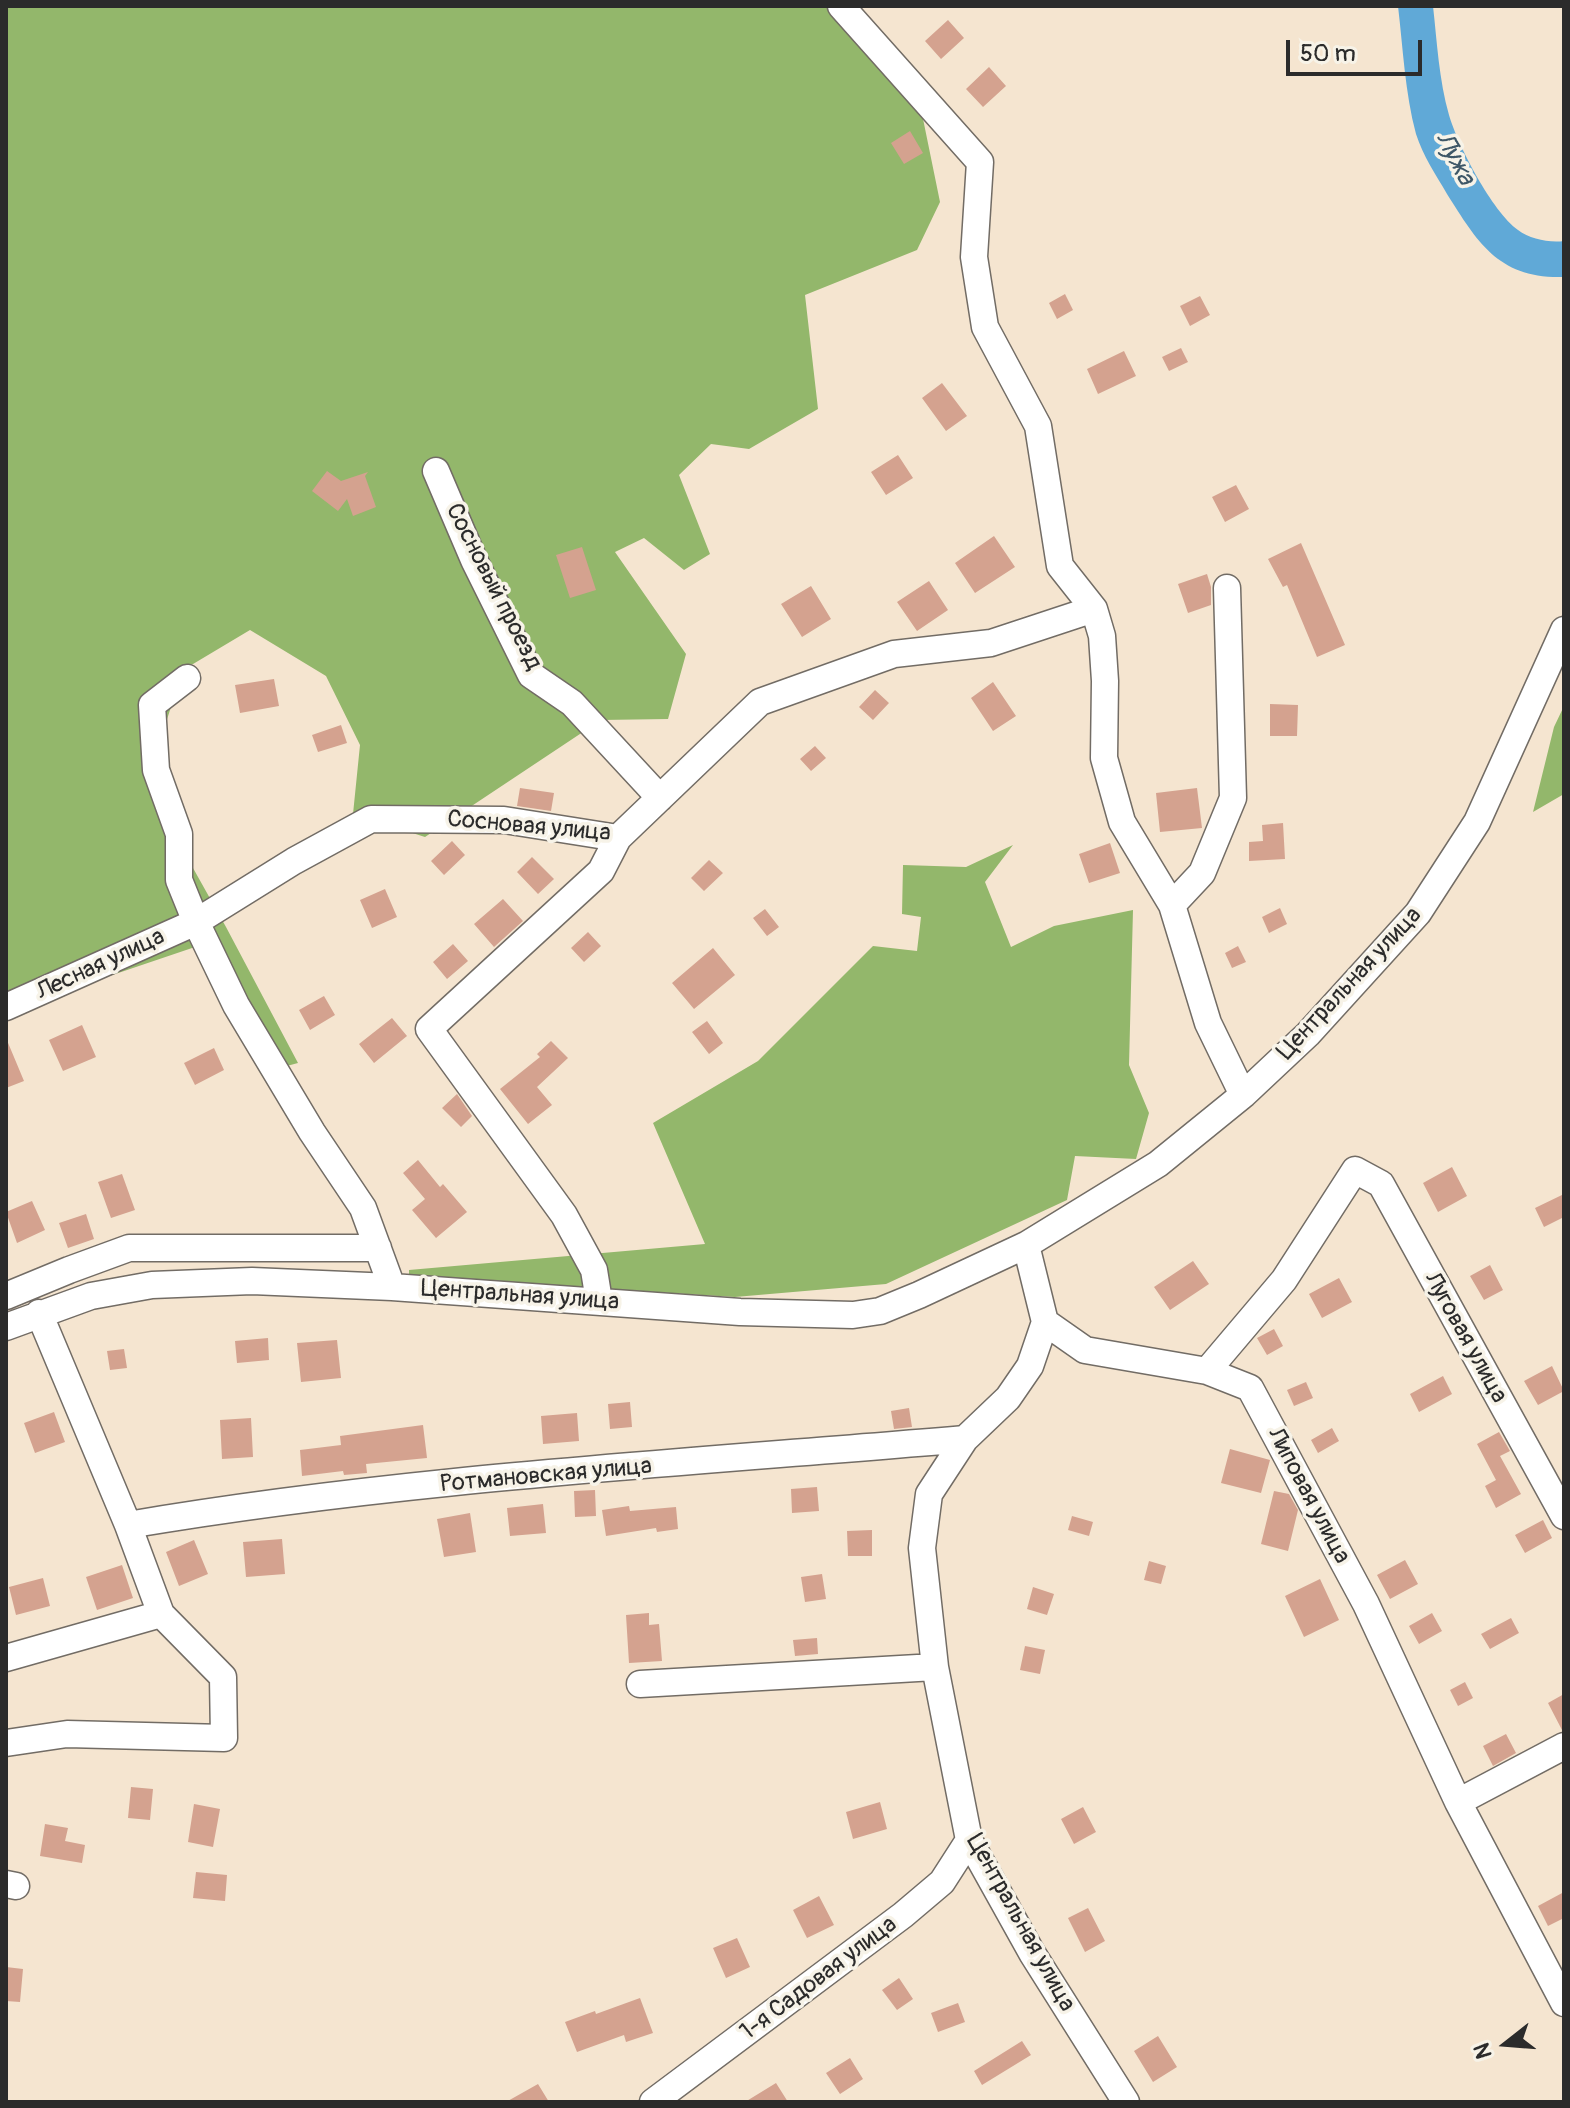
<!DOCTYPE html>
<html>
<head>
<meta charset="utf-8">
<style>
	body { margin:0 }
	#map { position:relative; width:1570px; height:2108px; overflow:hidden; background:#f5e5d0; font-family:Pangolin,sans-serif }
	canvas { display:block }
	.frame { position:absolute; inset:0; border:8px solid #2b2b2b; pointer-events:none }
	.north { position:absolute; left:1466px; top:2004px; width:80px; height:80px; -webkit-text-stroke:6px #f7f3e8; paint-order:stroke; rotate:253deg; font-size:22px; font-weight:700; line-height:32px; text-align:center; color:#2b2b2b }
	.north::after { content:''; display:block; margin:auto; width:28px; height:36px; background:#2b2b2b; clip-path:polygon(50% 0,100% 100%,50% 72%,0 100%) }
	.scale { position:absolute; left:1286px; top:40px; width:136px; height:36px; box-sizing:border-box; border:4px solid #2b2b2b; border-top:0; padding-left:10px; font-size:24px; line-height:28px; white-space:nowrap; color:#2b2b2b; -webkit-text-stroke:6px #f7f3e8; paint-order:stroke }
</style>
</head>
<body>
<div id="map">
<canvas width="1570" height="2108"></canvas>
<div class="frame"></div>
<div class="north">N</div>
<div class="scale">50 m</div>
</div>
<script>
const context = document.querySelector('canvas').getContext('2d');
context.lineJoin = 'round';
function fill(path, color) { context.fillStyle = color; context.fill(path, 'evenodd'); }
function stroke(path, color, width, dash) { context.strokeStyle = color; context.lineWidth = width; context.lineCap = dash ? 'butt' : 'round'; context.setLineDash(dash || []); context.stroke(path); }
function write(font, color, halo, rows, align = 'center') {
  context.font = font + ' Pangolin,sans-serif'; context.lineWidth = 7; context.setLineDash([]); context.textBaseline = 'middle'; context.strokeStyle = halo; context.fillStyle = color; for (const [text, x, y, turn = 0] of rows) {
    context.save(); context.translate(x, y); context.rotate((+turn || 0) * Math.PI / 180); context.textAlign = isNaN(turn) ? turn : align; if (halo) context.strokeText(text, 0, 0); context.fillText(text, 0, 0); context.restore();
  }
}
fill(new Path2D(`
	M 6,6 L 826,6 L 921,109 L 940,202 L 917,250 L 805,295 L 818,409 L 749,449 L 711,444 L 679,475 L 710,554 L 684,570 L 644,538 L 615,552 L 686,654 L 668,719 L 601,720 L 425,837 L 353,814 L 360,745 L 326,676 L 250,630 L 183,670 L 146,784 L 226,927 L 298,1063 L 283,1067 L 195,947 L 6,1011 Z
	M 1564,706 L 1564,794 L 1533,812 L 1554,727 Z
	M 1013,845 L 985,882 L 1011,947 L 1054,926 L 1133,910 L 1129,1065 L 1149,1113 L 1136,1159 L 1075,1156 L 1067,1200 L 886,1284 L 735,1297 L 409,1277 L 409,1270 L 705,1244 L 653,1123 L 758,1061 L 873,946 L 917,951 L 921,917 L 902,914 L 903,865 L 966,867 Z`), '#93b76b');
fill(new Path2D(`
	M 1398,6 L 1433,6 C 1437,42 1439,80 1449,115 C 1458,146 1492,211 1518,230 C 1530,239 1549,243 1564,241 L 1564,277 C 1499,279 1478,243 1447,194 C 1436,175 1423,156 1416,134 C 1405,93 1403,48 1398,6 Z`), '#60a9d7');
fill(new Path2D(`
	M 948,20 L 964,38 L 941,59 L 925,41 Z
	M 989,67 L 1006,86 L 983,107 L 966,89 Z
	M 910,131 L 923,153 L 904,164 L 891,143 Z
	M 1065,294 L 1073,310 L 1057,319 L 1049,303 Z
	M 1200,296 L 1210,315 L 1190,326 L 1180,306 Z
	M 1181,348 L 1188,362 L 1169,371 L 1162,357 Z
	M 1124,351 L 1136,376 L 1098,394 L 1087,369 Z
	M 942,383 L 967,416 L 946,431 L 922,398 Z
	M 898,455 L 913,478 L 886,495 L 871,472 Z
	M 327,471 L 341,481 L 368,472 L 365,476 L 376,507 L 353,516 L 347,499 L 338,511 L 312,491 Z
	M 1236,485 L 1249,509 L 1225,522 L 1212,497 Z
	M 994,536 L 1015,567 L 975,593 L 955,563 Z
	M 1301,543 L 1345,645 L 1317,657 L 1287,585 L 1283,587 L 1268,559 Z
	M 582,547 L 596,590 L 570,598 L 556,555 Z
	M 1207,574 L 1211,587 L 1211,605 L 1188,613 L 1178,584 Z
	M 929,581 L 948,610 L 917,631 L 897,602 Z
	M 811,586 L 831,619 L 802,637 L 781,604 Z
	M 274,679 L 279,706 L 240,713 L 235,685 Z
	M 993,682 L 1016,716 L 993,731 L 971,698 Z
	M 875,690 L 889,703 L 873,720 L 859,707 Z
	M 1270,704 L 1298,705 L 1297,736 L 1270,736 Z
	M 341,725 L 347,743 L 318,752 L 312,735 Z
	M 815,746 L 826,758 L 811,771 L 800,759 Z
	M 520,788 L 554,793 L 551,811 L 517,806 Z
	M 1197,788 L 1202,828 L 1160,832 L 1156,793 Z
	M 1283,823 L 1285,859 L 1249,861 L 1249,842 L 1263,841 L 1262,825 Z
	M 452,841 L 465,855 L 444,875 L 431,861 Z
	M 1110,843 L 1120,873 L 1089,883 L 1079,854 Z
	M 532,857 L 554,879 L 538,894 L 517,872 Z
	M 709,860 L 723,873 L 704,891 L 691,878 Z
	M 385,889 L 397,917 L 372,928 L 360,900 Z
	M 503,899 L 523,921 L 494,947 L 474,924 Z
	M 1280,908 L 1287,924 L 1269,933 L 1262,917 Z
	M 765,909 L 779,927 L 767,936 L 753,918 Z
	M 588,932 L 601,946 L 584,962 L 571,948 Z
	M 453,944 L 468,961 L 447,979 L 433,962 Z
	M 1238,946 L 1246,962 L 1232,968 L 1225,953 Z
	M 713,948 L 735,975 L 694,1009 L 672,983 Z
	M 324,996 L 335,1015 L 310,1030 L 299,1010 Z
	M 392,1018 L 407,1036 L 374,1063 L 359,1044 Z
	M 707,1021 L 723,1043 L 709,1054 L 692,1032 Z
	M 82,1025 L 96,1057 L 63,1071 L 49,1040 Z
	M 6,1038 L 24,1081 L 6,1088 Z
	M 551,1041 L 568,1058 L 537,1087 L 552,1105 L 528,1124 L 500,1089 L 540,1057 L 537,1054 Z
	M 214,1048 L 224,1070 L 195,1085 L 184,1063 Z
	M 457,1094 L 472,1116 L 461,1127 L 442,1108 Z
	M 418,1160 L 440,1187 L 443,1184 L 467,1212 L 436,1238 L 412,1210 L 425,1199 L 403,1173 Z
	M 1452,1167 L 1467,1196 L 1438,1212 L 1423,1183 Z
	M 122,1174 L 135,1210 L 111,1218 L 98,1182 Z
	M 1564,1194 L 1564,1217 L 1544,1227 L 1535,1208 Z
	M 32,1201 L 45,1230 L 17,1243 L 6,1212 Z
	M 86,1214 L 94,1239 L 68,1248 L 59,1223 Z
	M 1193,1261 L 1209,1284 L 1170,1310 L 1154,1287 Z
	M 1490,1265 L 1503,1290 L 1484,1300 L 1470,1276 Z
	M 1339,1278 L 1352,1302 L 1322,1318 L 1309,1294 Z
	M 1274,1329 L 1283,1346 L 1267,1355 L 1257,1338 Z
	M 268,1338 L 269,1360 L 237,1363 L 235,1341 Z
	M 337,1340 L 341,1378 L 301,1382 L 297,1343 Z
	M 124,1349 L 127,1368 L 110,1370 L 107,1351 Z
	M 1552,1366 L 1564,1391 L 1538,1405 L 1524,1381 Z
	M 1443,1376 L 1452,1394 L 1419,1412 L 1410,1394 Z
	M 1306,1382 L 1313,1398 L 1294,1406 L 1287,1390 Z
	M 630,1402 L 632,1427 L 610,1429 L 608,1404 Z
	M 909,1408 L 912,1427 L 894,1429 L 891,1411 Z
	M 54,1412 L 65,1442 L 35,1453 L 24,1423 Z
	M 577,1413 L 579,1441 L 543,1444 L 541,1416 Z
	M 251,1418 L 253,1457 L 222,1459 L 220,1420 Z
	M 423,1425 L 427,1458 L 366,1464 L 367,1473 L 344,1475 L 343,1471 L 302,1476 L 300,1450 L 341,1445 L 340,1436 Z
	M 1332,1428 L 1339,1441 L 1318,1453 L 1311,1440 Z
	M 1499,1432 L 1510,1451 L 1500,1456 L 1521,1494 L 1496,1508 L 1485,1486 L 1496,1480 L 1477,1444 Z
	M 1230,1449 L 1270,1460 L 1261,1493 L 1221,1483 Z
	M 817,1487 L 819,1511 L 792,1513 L 791,1489 Z
	M 595,1490 L 596,1516 L 575,1517 L 574,1491 Z
	M 1274,1491 L 1289,1494 L 1298,1510 L 1288,1551 L 1261,1544 Z
	M 543,1504 L 546,1533 L 510,1536 L 507,1508 Z
	M 629,1506 L 630,1511 L 676,1507 L 678,1529 L 657,1532 L 656,1528 L 606,1536 L 602,1510 Z
	M 470,1513 L 476,1552 L 444,1557 L 437,1519 Z
	M 1072,1516 L 1093,1522 L 1089,1536 L 1068,1530 Z
	M 1543,1520 L 1552,1538 L 1525,1553 L 1515,1535 Z
	M 872,1530 L 872,1556 L 848,1556 L 847,1531 Z
	M 282,1539 L 285,1574 L 246,1577 L 243,1542 Z
	M 194,1540 L 208,1574 L 179,1586 L 166,1552 Z
	M 1405,1560 L 1418,1584 L 1390,1599 L 1377,1575 Z
	M 1149,1561 L 1166,1566 L 1161,1584 L 1144,1580 Z
	M 122,1565 L 133,1598 L 97,1610 L 86,1577 Z
	M 822,1574 L 826,1599 L 805,1602 L 801,1577 Z
	M 43,1578 L 50,1606 L 16,1615 L 9,1587 Z
	M 1320,1579 L 1339,1620 L 1304,1637 L 1285,1596 Z
	M 1033,1587 L 1054,1594 L 1047,1615 L 1027,1609 Z
	M 649,1613 L 649,1625 L 659,1624 L 662,1661 L 629,1663 L 626,1615 Z
	M 1432,1613 L 1442,1631 L 1419,1644 L 1409,1626 Z
	M 1511,1618 L 1519,1633 L 1490,1649 L 1481,1634 Z
	M 817,1638 L 818,1654 L 795,1656 L 793,1640 Z
	M 1025,1646 L 1045,1650 L 1040,1674 L 1020,1670 Z
	M 1465,1682 L 1473,1698 L 1458,1706 L 1450,1690 Z
	M 1564,1694 L 1564,1730 L 1562,1730 L 1548,1703 Z
	M 1506,1734 L 1516,1753 L 1493,1766 L 1483,1746 Z
	M 131,1787 L 153,1789 L 150,1820 L 128,1818 Z
	M 880,1802 L 887,1829 L 853,1839 L 846,1812 Z
	M 194,1804 L 220,1809 L 213,1847 L 188,1842 Z
	M 1083,1807 L 1096,1832 L 1074,1844 L 1061,1819 Z
	M 45,1824 L 68,1828 L 65,1841 L 85,1845 L 82,1863 L 40,1856 Z
	M 196,1872 L 227,1875 L 225,1901 L 193,1898 Z
	M 1564,1892 L 1564,1918 L 1548,1926 L 1538,1906 Z
	M 819,1896 L 834,1925 L 807,1938 L 793,1910 Z
	M 1088,1908 L 1105,1941 L 1085,1952 L 1068,1918 Z
	M 737,1938 L 750,1967 L 726,1978 L 713,1948 Z
	M 6,1967 L 23,1969 L 20,2002 L 6,2001 Z
	M 899,1978 L 913,1999 L 897,2010 L 882,1990 Z
	M 640,1998 L 653,2033 L 626,2042 L 624,2035 L 577,2052 L 565,2022 L 595,2011 L 596,2014 Z
	M 958,2003 L 965,2022 L 938,2032 L 931,2013 Z
	M 1158,2036 L 1177,2067 L 1153,2082 L 1134,2051 Z
	M 1022,2041 L 1031,2055 L 982,2085 L 974,2071 Z
	M 850,2058 L 863,2079 L 840,2094 L 826,2073 Z
	M 776,2083 L 788,2102 L 745,2102 Z
	M 538,2084 L 549,2102 L 506,2102 Z`), '#d4a28f');
const minor = new Path2D(`
	M 841,6 L 980,162 L 974,257 L 985,327 L 1038,426 L 1060,566 L 1094,609 L 1102,636 L 1105,681 L 1104,758 L 1122,822 L 1172,905 L 1208,1023 L 1243,1095
	M 436,471 L 474,560 L 531,675 L 572,703 L 660,798
	M 187,678 L 152,705 L 156,770 L 179,834 L 179,880 L 196,922 L 236,1005 L 312,1132 L 363,1208 L 392,1287
	M 1172,905 L 1202,873 L 1233,798 L 1227,588
	M 6,1007 L 196,922 L 294,861 L 371,819 L 504,820 L 618,838 L 760,702 L 894,654 L 991,643 L 1094,609
	M 1026,1245 L 1045,1322 L 1030,1366 L 1008,1398 L 965,1439 L 929,1494 L 922,1548 L 935,1667 L 969,1840 L 1032,1953 L 1126,2102
	M 6,1296 L 69,1270 L 129,1248 L 378,1248
	M 599,1301 L 594,1270 L 564,1215 L 429,1029 L 601,871 L 618,838
	M 1045,1322 L 1085,1350 L 1207,1371 L 1250,1388 L 1366,1604 L 1458,1802 L 1564,2003
	M 6,1327 L 91,1296 L 152,1285 L 252,1281 L 392,1287 L 740,1312 L 853,1315 L 880,1311 L 919,1295 L 1026,1245 L 1158,1164 L 1243,1095 L 1308,1034 L 1418,913 L 1477,822 L 1564,630
	M 1207,1371 L 1284,1280 L 1355,1170 L 1381,1184 L 1564,1516
	M 128,1525 C 404,1478 686,1463 965,1439
	M 6,1658 L 161,1614
	M 640,1684 L 935,1667
	M 6,1743 L 67,1734 L 224,1738 L 223,1677 L 161,1614 L 128,1525 L 39,1313
	M 1458,1802 L 1564,1746
	M 6,1884 L 16,1886
	M 653,2102 L 903,1915 L 942,1882 L 969,1840`);
stroke(minor, '#726c65', 29);
stroke(minor, '#fff', 26);
write('24px', '#2b2b2b', '#f7f3e8', [
	["Сосновый проезд",493,587,63],
	["Сосновая улица",529,827,5],
	["Лесная улица",101,965,-25],
	["Центральная улица",1350,984,-47],
	["Центральная улица",520,1296,4],
	["Луговая улица",1465,1338,61],
	["Ротмановская улица",546,1476,-5],
	["Липовая улица",1308,1496,62],
	["Центральная улица",1020,1923,61],
	["1-я Садовая улица",819,1979,-37]
]);
write('italic 26px', '#3e5767', '#f7f3e8', [
	["Лужа",1454,159,62]
]);
</script>
</body>
</html>
